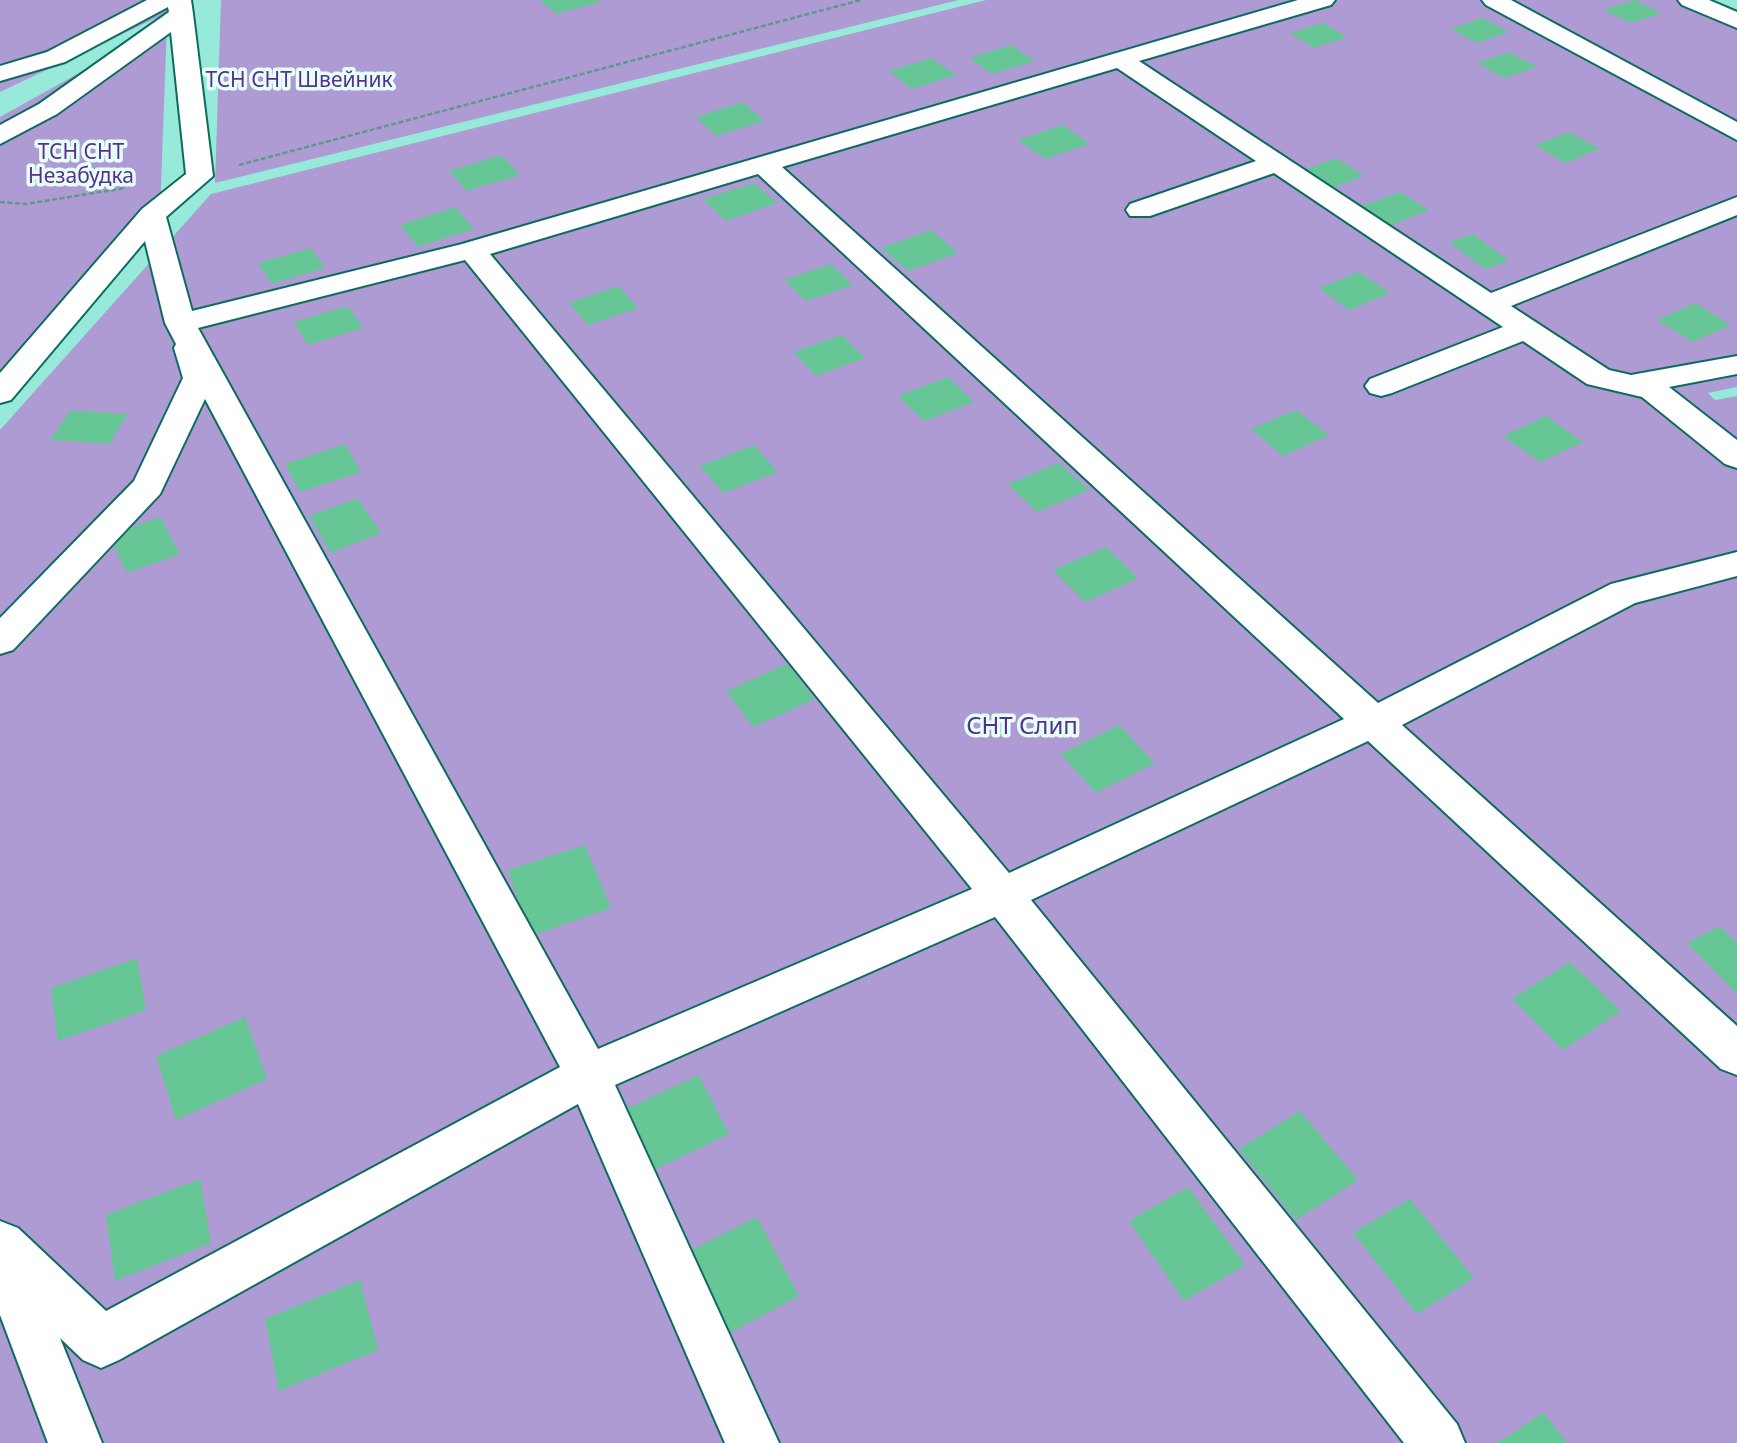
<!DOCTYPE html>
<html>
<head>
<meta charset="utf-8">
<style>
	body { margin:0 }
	canvas { display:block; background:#97e9d9 }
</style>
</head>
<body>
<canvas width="1737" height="1443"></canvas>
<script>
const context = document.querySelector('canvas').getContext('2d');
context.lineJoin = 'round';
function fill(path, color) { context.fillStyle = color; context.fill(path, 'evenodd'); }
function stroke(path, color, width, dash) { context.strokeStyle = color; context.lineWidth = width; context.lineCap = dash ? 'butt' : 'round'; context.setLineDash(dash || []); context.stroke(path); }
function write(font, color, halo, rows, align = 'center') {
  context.font = font + ' "Noto Sans",sans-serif'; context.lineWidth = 7; context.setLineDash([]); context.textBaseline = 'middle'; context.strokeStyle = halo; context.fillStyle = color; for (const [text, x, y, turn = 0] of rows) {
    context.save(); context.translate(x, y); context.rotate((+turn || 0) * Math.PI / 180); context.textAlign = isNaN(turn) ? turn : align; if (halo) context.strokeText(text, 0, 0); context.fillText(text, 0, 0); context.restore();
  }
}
fill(new Path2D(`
	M 0,0 L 194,0 L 0,92 Z
	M 221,0 L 959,0 L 215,183 Z
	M 986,0 L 1706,0 L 1737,14 L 1737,387 L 1708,393 L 1715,400 L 1737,396 L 1737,1443 L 0,1443 L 0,430 L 211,194 Z
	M 167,24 L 160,214 L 0,388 L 0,117 Z`), '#af9bd4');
fill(new Path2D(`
	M 540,0 L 598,0 L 600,2 L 556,14 Z
	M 1635,0 L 1661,13 L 1631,23 L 1603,10 Z
	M 1482,18 L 1509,32 L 1477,43 L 1451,29 Z
	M 1323,23 L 1347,37 L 1314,48 L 1290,33 Z
	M 1011,45 L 1035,61 L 993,74 L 969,58 Z
	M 1509,52 L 1537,67 L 1504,78 L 1477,63 Z
	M 932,58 L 956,75 L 912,89 L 889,71 Z
	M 743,102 L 764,121 L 716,136 L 696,117 Z
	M 1063,125 L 1090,144 L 1045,159 L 1018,140 Z
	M 1569,132 L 1600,149 L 1565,163 L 1535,145 Z
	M 501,155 L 520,175 L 467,191 L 449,171 Z
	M 1336,158 L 1364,176 L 1326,190 L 1299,172 Z
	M 754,183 L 777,203 L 726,221 L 703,199 Z
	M 1400,192 L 1429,210 L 1391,225 L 1362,206 Z
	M 455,207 L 474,229 L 418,247 L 400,225 Z
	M 931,230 L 958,253 L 908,271 L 881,248 Z
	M 1473,234 L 1509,261 L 1485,269 L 1449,242 Z
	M 311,248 L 325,268 L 272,284 L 258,263 Z
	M 831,264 L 853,285 L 806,301 L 784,280 Z
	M 1359,272 L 1390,293 L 1349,310 L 1319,288 Z
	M 619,286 L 638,308 L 588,325 L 569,303 Z
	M 1695,303 L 1731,325 L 1693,342 L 1657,320 Z
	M 348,306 L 363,328 L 308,345 L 294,322 Z
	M 842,335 L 865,358 L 816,376 L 793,352 Z
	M 948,377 L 974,402 L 924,421 L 898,396 Z
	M 1296,410 L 1329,435 L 1283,456 L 1251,429 Z
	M 70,411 L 86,411 L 128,414 L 109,444 L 50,440 Z
	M 1546,416 L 1583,442 L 1540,462 L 1503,436 Z
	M 345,444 L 361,472 L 300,492 L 285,464 Z
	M 754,445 L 778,472 L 723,493 L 700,466 Z
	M 1059,463 L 1089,490 L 1037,512 L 1008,484 Z
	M 357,498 L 381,533 L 331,553 L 309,516 Z
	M 160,517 L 180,554 L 127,573 L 109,536 Z
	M 1106,547 L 1138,578 L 1085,602 L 1053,570 Z
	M 787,664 L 815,699 L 753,727 L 726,691 Z
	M 1119,725 L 1155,763 L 1096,793 L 1061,754 Z
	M 585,845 L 611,908 L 530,936 L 508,870 Z
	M 1720,926 L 1737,943 L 1737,994 L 1687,943 Z
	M 137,958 L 146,1010 L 58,1041 L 51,988 Z
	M 1570,962 L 1621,1011 L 1563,1050 L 1512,999 Z
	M 245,1017 L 267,1079 L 176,1120 L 156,1056 Z
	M 699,1075 L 729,1134 L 654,1170 L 626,1109 Z
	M 1300,1111 L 1358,1180 L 1296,1220 L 1239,1149 Z
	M 200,1179 L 211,1243 L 115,1281 L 106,1215 Z
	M 1188,1187 L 1245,1265 L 1184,1301 L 1129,1221 Z
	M 1410,1199 L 1474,1278 L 1417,1314 L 1353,1233 Z
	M 757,1217 L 799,1296 L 730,1333 L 690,1251 Z
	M 360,1280 L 378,1350 L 279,1391 L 265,1319 Z
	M 1543,1412 L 1567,1443 L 1496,1443 L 1512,1434 Z`), '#66c696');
const minor = new Path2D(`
	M 147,0 L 191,0 L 193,14 L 213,176 L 166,217 L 192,311 L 462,244 L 1298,0 L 1335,0 L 1331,5 L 1139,61 L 1491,293 L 1737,197 L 1737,215 L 1511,306 L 1609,370 L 1631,375 L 1737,356 L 1737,374 L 1669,387 L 1737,440 L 1737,468 L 1725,464 L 1642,397 L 1587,384 L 1523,341 L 1392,393 L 1381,396 L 1370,393 L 1365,386 L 1370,379 L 1503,327 L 1274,173 L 1150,216 L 1130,216 L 1126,210 L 1130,204 L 1256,161 L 1117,68 L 782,167 L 1378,703 L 1611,584 L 1737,552 L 1737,576 L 1635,603 L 1402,725 L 1737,1026 L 1737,1075 L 1721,1069 L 1368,741 L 1031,900 L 1457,1424 L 1465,1443 L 1404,1443 L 995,917 L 615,1085 L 779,1443 L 725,1443 L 578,1104 L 119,1360 L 101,1368 L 83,1360 L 60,1338 L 102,1443 L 48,1443 L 0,1315 L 0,1221 L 18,1228 L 106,1311 L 560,1067 L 205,399 L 160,494 L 13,650 L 0,654 L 0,618 L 134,481 L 183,378 L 174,348 L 176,344 L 165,323 L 145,241 L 11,400 L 0,403 L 0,373 L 142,209 L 186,174 L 171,32 L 57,114 L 0,144 L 0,125 L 39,104 L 169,12 L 168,7 L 65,62 L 0,81 L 0,66 L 47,52 ZM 758,174 L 1344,719 L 1009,873 L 490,254 ZM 465,260 L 972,889 L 598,1049 L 198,328 Z
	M 1482,0 L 1511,0 L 1737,122 L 1737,140 L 1486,5 Z
	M 1678,0 L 1709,0 L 1737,12 L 1737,28 L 1682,5 Z`);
stroke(minor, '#0c6c5f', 4);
stroke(new Path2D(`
	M 239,165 L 861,0
	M 0,202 L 26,204 L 125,188`), '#5c998d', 2.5, [5, 2.5]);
fill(minor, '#fff');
write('21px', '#58308b', '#e6fef8', [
	["ТСН СНТ Швейник",299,81],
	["ТСН СНТ",81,153],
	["Незабудка",81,177]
]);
write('24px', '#58308b', '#e6fef8', [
	["СНТ Слип",1022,727]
]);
</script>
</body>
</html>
